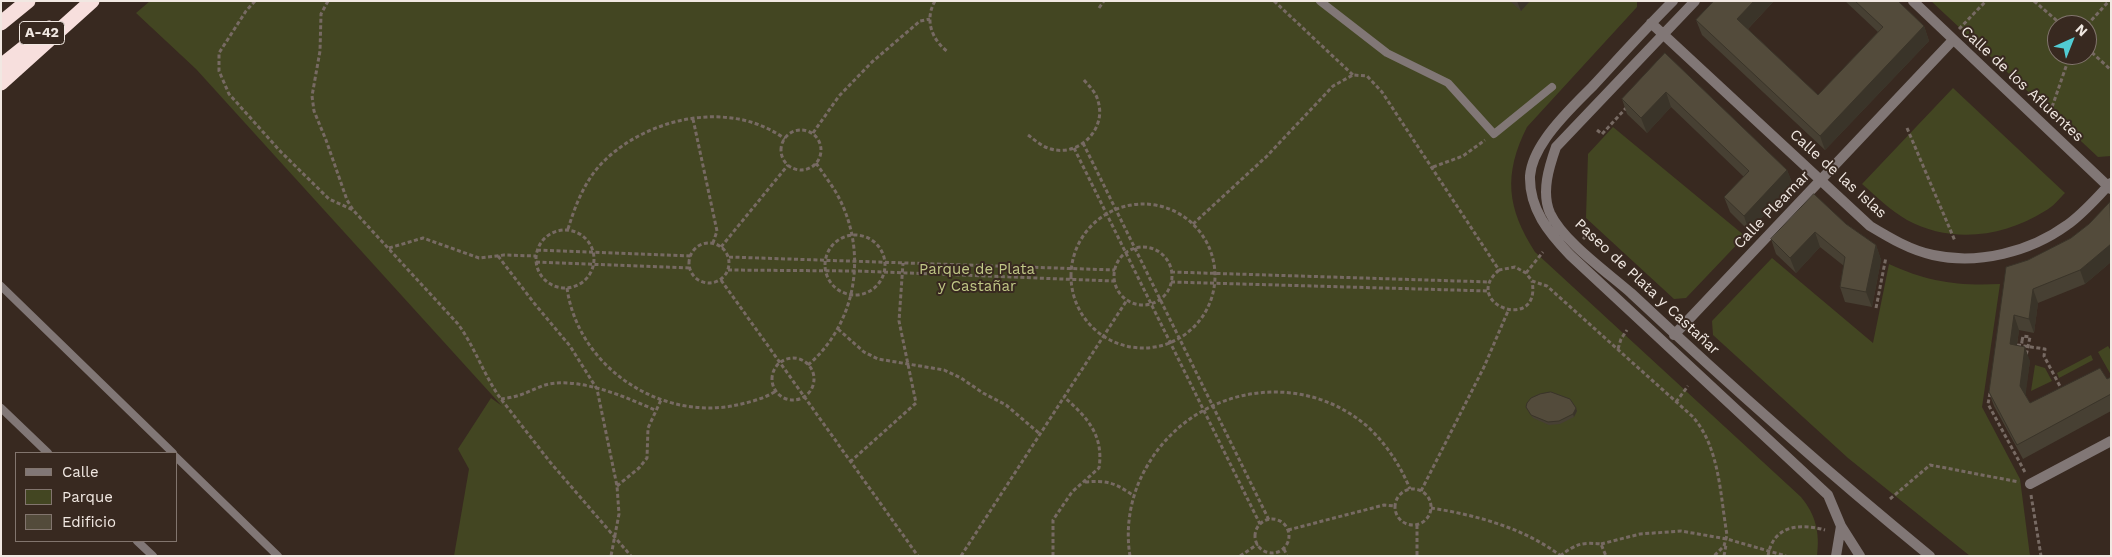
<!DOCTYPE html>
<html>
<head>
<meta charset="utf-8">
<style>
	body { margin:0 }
	#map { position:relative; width:2112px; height:557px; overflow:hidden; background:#382920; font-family:"Work Sans",sans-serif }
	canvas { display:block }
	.frame { position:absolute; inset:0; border:2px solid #f1e8e2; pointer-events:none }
	.legend { position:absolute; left:15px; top:452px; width:162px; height:90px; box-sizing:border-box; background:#382920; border:1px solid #82756e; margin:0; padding:6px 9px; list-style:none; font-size:15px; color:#f1e8e2 }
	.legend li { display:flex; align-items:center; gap:10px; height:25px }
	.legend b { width:25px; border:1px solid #82756e }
	.north { position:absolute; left:2047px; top:15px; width:50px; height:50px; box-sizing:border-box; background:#382920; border:1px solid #82756e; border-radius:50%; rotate:44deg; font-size:14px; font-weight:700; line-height:20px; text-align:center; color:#f1e8e2 }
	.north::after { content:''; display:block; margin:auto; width:18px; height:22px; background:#51ccd4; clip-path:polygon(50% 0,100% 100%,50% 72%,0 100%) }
</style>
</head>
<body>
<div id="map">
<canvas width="2112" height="557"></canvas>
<div class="frame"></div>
<ul class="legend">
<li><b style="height:6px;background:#817776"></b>Calle</li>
<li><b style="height:14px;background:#434622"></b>Parque</li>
<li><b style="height:14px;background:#534b3b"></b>Edificio</li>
</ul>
<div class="north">N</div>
</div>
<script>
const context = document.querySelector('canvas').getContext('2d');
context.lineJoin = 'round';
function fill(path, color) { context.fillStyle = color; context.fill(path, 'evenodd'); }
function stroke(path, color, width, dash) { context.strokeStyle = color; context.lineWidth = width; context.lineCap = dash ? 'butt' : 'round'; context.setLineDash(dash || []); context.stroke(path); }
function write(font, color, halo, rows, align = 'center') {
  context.font = font + ' "Work Sans",sans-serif'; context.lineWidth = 4; context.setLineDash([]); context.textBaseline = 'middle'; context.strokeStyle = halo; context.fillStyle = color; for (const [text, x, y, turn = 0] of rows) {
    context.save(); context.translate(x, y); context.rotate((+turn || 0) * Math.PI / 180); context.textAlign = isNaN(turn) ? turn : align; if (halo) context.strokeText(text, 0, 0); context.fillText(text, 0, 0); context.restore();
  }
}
fill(new Path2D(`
	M 150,1 L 1637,1 L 1637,7 L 1527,127 C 1503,175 1507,208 1535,252 L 1801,497 C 1816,515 1820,533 1817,556 L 454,556 L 469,469 L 458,449 L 491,398 L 502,406 L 196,69 L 136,13 Z
	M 1931,1 L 2111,1 L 2111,156 L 2098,157 ZM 2057,25 L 2087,25 L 2087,55 L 2057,55 Z
	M 1953,88 L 2065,193 C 2059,199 2053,207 2045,211 C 2004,237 1951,244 1907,220 C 1890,210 1877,197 1862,184 Z
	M 1613,127 L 1745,236 L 1686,298 L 1674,299 L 1586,218 L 1588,154 Z
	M 1772,258 L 1873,343 L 1889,264 C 1928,282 1958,286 2000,284 L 1982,407 L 2020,479 L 2030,556 L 1970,556 L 1848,458 L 1713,335 L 1712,321 Z
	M 2108,346 L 2111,351 L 2111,375 L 2098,352 Z
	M 2091,355 L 2093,360 L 2059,378 L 2057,373 Z
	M 2035,365 L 2045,368 L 2052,381 L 2031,391 Z`), '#434622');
stroke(new Path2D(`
	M 255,1 L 246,11 L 219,53 L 219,71 L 229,94 L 281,152 L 329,199 L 353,210
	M 328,1 L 321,14 L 320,51 L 312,96 L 314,111 L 326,140 L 347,200 L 353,210 L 458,324 C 475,347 484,376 501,399 L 550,462 L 631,556
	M 935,1 C 924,20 932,40 948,52
	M 1274,1 L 1353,75
	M 2034,1 L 2062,25
	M 1099,8 L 1104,1
	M 2087,25 L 2109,1
	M 1959,29 L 1986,1
	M 2087,48 L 2111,70
	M 2050,113 L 2070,55
	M 693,119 L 717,231 L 713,243
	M 1907,128 L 1955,241
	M 1597,130 L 1602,134 L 1627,107
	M781 150a20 20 0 1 1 40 0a20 20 0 1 1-40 0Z
	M 813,133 L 839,96 L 872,62 L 920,21 L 930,19
	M 1028,135 C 1035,140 1042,147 1051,149 C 1079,157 1107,129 1098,101 C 1096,92 1089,86 1083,79
	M 1083,143 L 1269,520
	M 1074,148 L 1260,524
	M 1433,167 L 1463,156 L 1485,140
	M1071 276a72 72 0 1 1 144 0a72 72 0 1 1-144 0Z
	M 1193,224 L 1267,156 L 1333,86 L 1353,75 L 1367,76 L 1382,92 L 1499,270 L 1515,267 L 1526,273 L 1532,281 L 1547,286 L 1692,416 C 1720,447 1720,495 1727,535 L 1724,546 L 1714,556
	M 568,229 C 575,206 585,180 603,162 C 648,117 731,99 785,139
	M536 259a29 29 0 1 1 58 0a29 29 0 1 1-58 0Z
	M825 265a30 30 0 1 1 60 0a30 30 0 1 1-60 0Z
	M 1583,239 L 1591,231
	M689 263a20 20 0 1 1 40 0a20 20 0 1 1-40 0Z
	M 721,247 L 788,165
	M1114 276a29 29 0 1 1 58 0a29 29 0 1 1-58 0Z
	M 389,248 L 423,238 L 479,258 L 504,255 L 536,256
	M 537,250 L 691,256
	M 498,256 L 534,303 L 570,346 L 597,389 L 617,486 L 619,514 L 611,556
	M 729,257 L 1115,270
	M 536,262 L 690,268
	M 728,270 L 856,271 L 1114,281
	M 1499,270 C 1459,304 1542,334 1532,281
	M 1171,272 L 1490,282
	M 1526,273 L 1543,252
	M 721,280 L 918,556
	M 1171,282 L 1489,291
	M 567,288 C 578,366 657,419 732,406 C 747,403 764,399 776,391
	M 1876,308 L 1886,257
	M 838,329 L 864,352 L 878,359 L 944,370 L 961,378 L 983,393 L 1006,405 L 1040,434
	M 2022,341 L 2023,336 L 2030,337 L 2026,356
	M 2017,345 L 2045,349 L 2044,356 L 2062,390
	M 1618,349 L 1621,339 L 1627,330
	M772 379a21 21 0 1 1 42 0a21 21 0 1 1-42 0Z
	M 808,365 C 856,324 868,254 839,198 C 833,186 824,175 816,163
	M 1990,393 L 1988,404 L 2026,474
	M 501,399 C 507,398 514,397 520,395 C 530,392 539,386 549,384 C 582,378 626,397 655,410
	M 1676,402 L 1688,386
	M 850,462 L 916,403 L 899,321 L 903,263
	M 1085,482 C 1108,480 1115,483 1134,496
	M 617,486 L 639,468 L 647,458 L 648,428 L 661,400
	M1395 507a18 18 0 1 1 36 0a18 18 0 1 1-36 0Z
	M 1421,491 L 1484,367 L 1508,311
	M 2031,495 L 2041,556
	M 1890,499 L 1930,465 L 2019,482
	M 1431,508 C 1476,515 1524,528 1561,556
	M1255 536a17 17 0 1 1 34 0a17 17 0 1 1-34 0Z
	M 1417,525 L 1417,556
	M 1288,530 L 1384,505 L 1395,506
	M 1601,544 L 1640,534 L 1681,531 L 1727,539 L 1786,556
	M 1284,549 L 1287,556
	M 961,556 L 1127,300
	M 1053,556 L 1053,520 L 1072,492 L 1099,468 C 1104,435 1087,417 1064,397
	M 1130,556 C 1125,526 1131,494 1146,468 C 1190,388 1298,366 1368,427 C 1387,445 1400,465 1410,489
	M 1240,556 L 1258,544
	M 1560,556 C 1576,544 1581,542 1601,544 L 1606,556
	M 1724,556 L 1726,545
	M 1768,556 C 1773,525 1800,523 1825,530`), '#776a63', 3, [4, 2.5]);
stroke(new Path2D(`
	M 1320,1 L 1387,53 L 1448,83 L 1494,134 L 1552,87
	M 1,286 L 173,453
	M 1,408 L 48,453
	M 176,457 L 278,556
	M 137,541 L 153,556`), '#817776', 8);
stroke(new Path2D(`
	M 1673,1 C 1645,29 1619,58 1592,87 C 1576,103 1559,119 1546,138 C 1539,148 1531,163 1530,176 C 1529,209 1549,233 1570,255 L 1828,495 L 1841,526 L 1860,556
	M 1695,1 L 1556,147 C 1549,167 1541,192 1550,213 C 1563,241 1607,272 1631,293 C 1728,384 1827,472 1930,556
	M 1913,1 L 2111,189
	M 1651,23 L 1870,226 C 1890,238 1910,250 1933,255 C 1978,265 2030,252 2067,225 C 2083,214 2097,197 2111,183
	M 1674,335 L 1953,40
	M 2030,484 L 2111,441
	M 1836,556 L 1841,526`), '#817776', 10);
stroke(new Path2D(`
	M 1,23 L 28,1
	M 1,66 L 49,28
	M 1,83 L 92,1`), '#f7dfdd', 15);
stroke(new Path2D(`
	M 2021,350 L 2022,341`), '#776a63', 3, [4, 2.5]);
fill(new Path2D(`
	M 1510,1 L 1530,1 L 1521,11 Z
	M 1714,1 L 1774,1 L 1748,29 L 1818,95 L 1878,32 L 1845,1 L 1898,1 L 1924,26 L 1929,41 L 1825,150 L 1702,35 L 1696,20 Z
	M 1665,53 L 1787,170 L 1793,185 L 1749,231 L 1730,212 L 1724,197 L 1744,177 L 1671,107 L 1647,133 L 1627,114 L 1622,99 Z
	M 2111,203 L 2111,262 L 2085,284 L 2038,303 L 2034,333 L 2019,330 L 2017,345 L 2030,361 L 2025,395 L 2030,403 L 2107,379 L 2111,377 L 2111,411 L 2023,459 L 1994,406 L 1989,392 L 2028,260 L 2071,238 L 2089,224 Z
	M 1846,224 L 1876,245 L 1881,260 L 1872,307 L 1845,302 L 1840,287 L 1844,266 L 1820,247 L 1796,273 L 1776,254 L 1771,239 Z
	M 1526,407 L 1577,411 L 1574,417 L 1560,424 L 1549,425 L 1533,418 Z`), '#474033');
fill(new Path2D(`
	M 1517,1 L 1530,1 L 1521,11 Z
	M 1754,1 L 1774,1 L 1743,34 L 1737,19 Z
	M 1924,26 L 1929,41 L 1825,150 L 1820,136 Z
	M 1666,92 L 1671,107 L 1647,133 L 1641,118 Z
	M 1787,170 L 1793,185 L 1749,231 L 1744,216 Z
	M 1815,232 L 1820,247 L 1796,273 L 1790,258 Z
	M 2111,244 L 2111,262 L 2085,284 L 2080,270 Z
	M 1876,245 L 1881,260 L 1872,307 L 1866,292 Z
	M 2033,289 L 2038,303 L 2034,333 L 2029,319 Z
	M 2014,315 L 2019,330 L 2015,358 L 2010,344 Z
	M 2025,347 L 2030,361 L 2025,400 L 2020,386 Z
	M 1576,408 L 1577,411 L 1574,417 L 1573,414 Z`), '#3a3429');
const building = new Path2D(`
	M 1714,1 L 1754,1 L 1737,19 L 1818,95 L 1883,27 L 1855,1 L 1898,1 L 1924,26 L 1820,136 L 1696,20 Z
	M 1665,53 L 1787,170 L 1744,216 L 1724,197 L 1749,171 L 1666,92 L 1641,118 L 1622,99 Z
	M 1814,194 L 1846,224 L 1876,245 L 1866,292 L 1840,287 L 1845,257 L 1815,232 L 1790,258 L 1771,239 Z
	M 2110,202 L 2111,244 L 2080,270 L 2033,289 L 2029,319 L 2014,315 L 2010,344 L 2025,347 L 2020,386 L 2030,403 L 2100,368 L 2107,379 L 2111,377 L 2111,394 L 2017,445 L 1989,392 L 2006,267 L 2028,260 L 2071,238 L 2089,224 Z
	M 1551,392 L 1570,399 L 1576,408 L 1573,414 L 1559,421 L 1548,422 L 1531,415 L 1526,407 L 1527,403 L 1531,398 L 1540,394 Z`);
fill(building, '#534b3b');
stroke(building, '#3a3429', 1);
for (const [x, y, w] of [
	[42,33,45]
]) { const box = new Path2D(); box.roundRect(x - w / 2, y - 11.5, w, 23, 4); context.fillStyle = '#382920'; context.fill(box); stroke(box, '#f1e8e2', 1); }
write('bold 14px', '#f1e8e2', null, [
	["A-42",42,33]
]);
write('15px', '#f1e8e2', '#382920', [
	["Calle de los Afluentes",2022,84,43],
	["Calle de las Islas",1838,174,42],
	["Calle Pleamar",1772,210,-46],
	["Paseo de Plata y Castañar",1647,287,43]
]);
write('15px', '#c0c786', '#382920', [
	["Parque de Plata",977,270],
	["y Castañar",977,287]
]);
</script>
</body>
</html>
